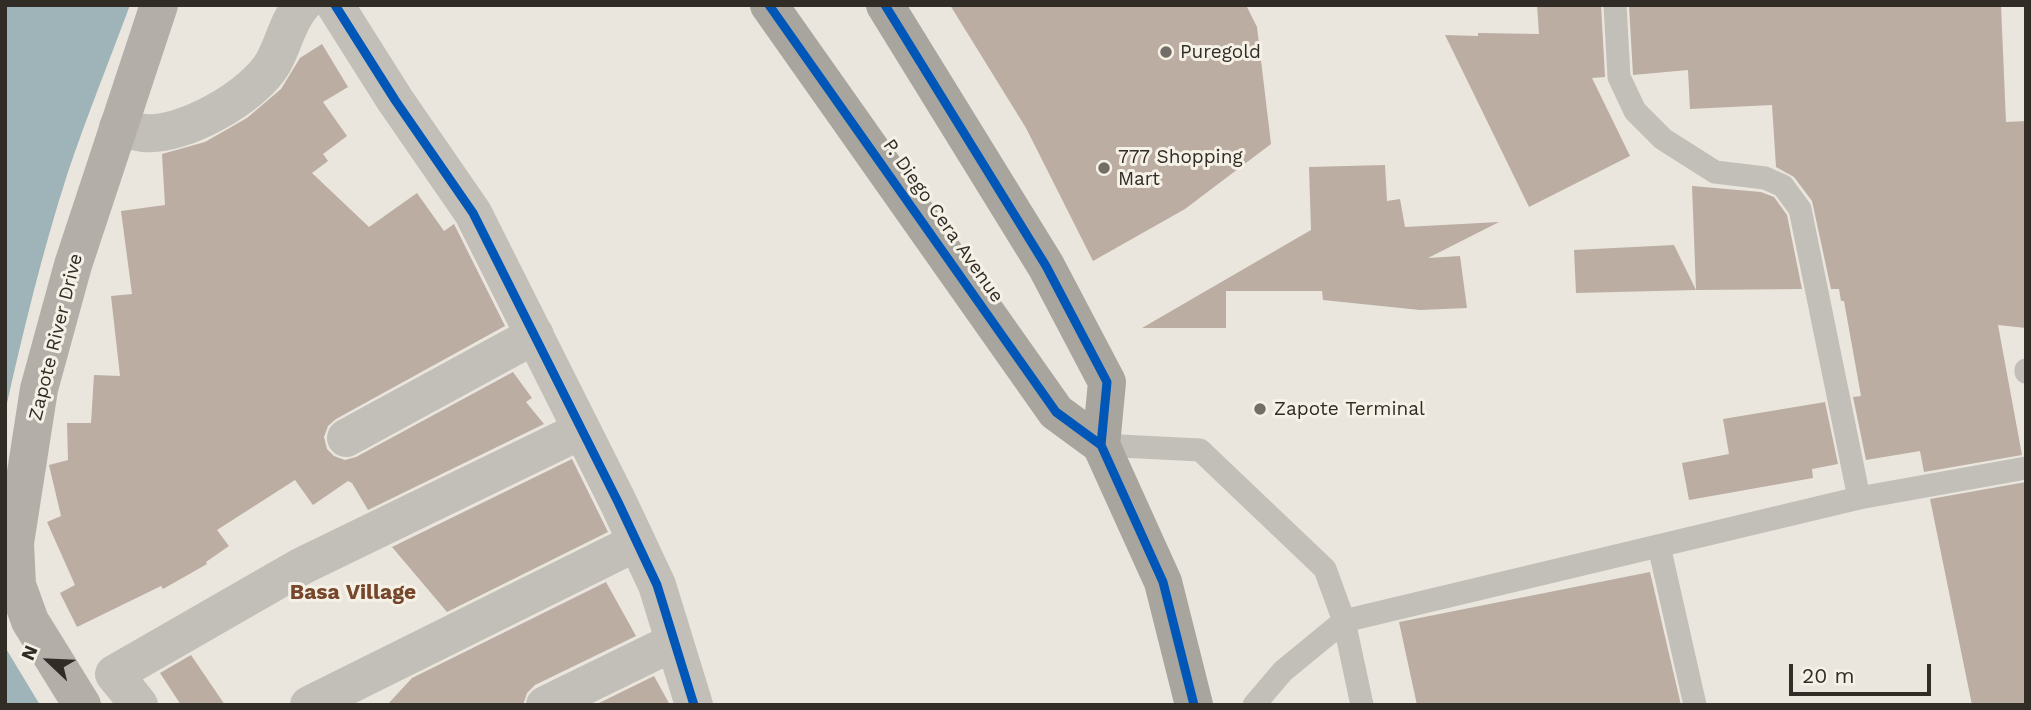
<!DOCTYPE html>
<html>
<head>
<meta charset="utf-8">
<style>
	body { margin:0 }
	#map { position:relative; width:2031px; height:710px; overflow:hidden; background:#eae6de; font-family:"Work Sans",sans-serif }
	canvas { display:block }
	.frame { position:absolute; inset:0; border:7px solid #322c27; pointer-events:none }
	.north { position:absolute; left:14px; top:626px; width:70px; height:70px; -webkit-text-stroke:5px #f6f1e6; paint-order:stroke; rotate:293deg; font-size:19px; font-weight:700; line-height:28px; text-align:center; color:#322c27 }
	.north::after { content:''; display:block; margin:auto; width:24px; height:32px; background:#322c27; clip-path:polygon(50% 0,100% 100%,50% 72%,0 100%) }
	.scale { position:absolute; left:1789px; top:664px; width:142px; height:32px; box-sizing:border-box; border:4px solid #322c27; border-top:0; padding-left:9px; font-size:21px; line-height:24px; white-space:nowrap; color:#322c27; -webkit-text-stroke:5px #f6f1e6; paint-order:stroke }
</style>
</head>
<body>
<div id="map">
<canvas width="2031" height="710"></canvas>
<div class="frame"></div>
<div class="north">N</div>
<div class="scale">20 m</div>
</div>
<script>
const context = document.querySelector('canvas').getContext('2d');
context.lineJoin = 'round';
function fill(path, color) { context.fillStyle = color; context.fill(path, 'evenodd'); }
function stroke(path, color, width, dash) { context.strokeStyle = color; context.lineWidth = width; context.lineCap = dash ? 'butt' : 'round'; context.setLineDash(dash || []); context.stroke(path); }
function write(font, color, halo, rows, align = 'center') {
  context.font = font + ' "Work Sans",sans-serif'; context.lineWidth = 6; context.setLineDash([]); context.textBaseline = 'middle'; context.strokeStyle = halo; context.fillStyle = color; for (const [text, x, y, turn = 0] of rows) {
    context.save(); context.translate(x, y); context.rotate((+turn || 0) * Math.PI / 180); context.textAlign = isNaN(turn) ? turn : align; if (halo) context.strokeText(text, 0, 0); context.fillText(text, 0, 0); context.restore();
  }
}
fill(new Path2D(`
	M 5,5 L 130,5 C 109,62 86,118 67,175 C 42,253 23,332 5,412 Z
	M 5,647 L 40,705 L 5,705 Z`), '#9eb4b8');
fill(new Path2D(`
	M 950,5 L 1246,5 L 1257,27 L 1271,144 L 1185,209 L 1093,261 L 1026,128 Z
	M 1537,5 L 1601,5 L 1605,77 L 1592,78 L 1630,156 L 1529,207 L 1445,35 L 1478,36 L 1478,33 L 1539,34 Z
	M 1629,5 L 2001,5 L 2006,122 L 2026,121 L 2026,328 L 1998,325 L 2022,455 L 1924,472 L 1920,451 L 1866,460 L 1853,397 L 1861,396 L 1844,301 L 1841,301 L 1839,289 L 1831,289 L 1812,201 L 1794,177 L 1776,167 L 1772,105 L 1690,109 L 1688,70 L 1633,75 Z
	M 322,44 L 348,87 L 323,102 L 347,136 L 323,154 L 328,161 L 312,173 L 369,227 L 417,193 L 444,231 L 454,224 L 505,326 L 336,419 L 328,426 L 324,437 L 327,449 L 334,456 L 345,460 L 356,457 L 513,372 L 532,398 L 526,402 L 544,424 L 368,510 L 352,483 L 348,481 L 313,505 L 295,480 L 217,530 L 229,546 L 206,562 L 207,564 L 163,589 L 161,586 L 77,627 L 60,593 L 75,585 L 47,522 L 61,516 L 49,465 L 68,460 L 67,423 L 91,423 L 94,375 L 120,376 L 111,296 L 132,294 L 121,211 L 165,205 L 162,154 L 205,142 L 247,118 L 281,89 L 300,58 Z
	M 1385,165 L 1387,201 L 1400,199 L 1405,227 L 1499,222 L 1428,258 L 1460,256 L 1467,308 L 1420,310 L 1323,300 L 1322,291 L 1226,291 L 1226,328 L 1142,328 L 1311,230 L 1309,167 Z
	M 1692,186 L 1761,192 L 1774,197 L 1787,215 L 1802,289 L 1696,290 Z
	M 1674,245 L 1696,290 L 1576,293 L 1574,250 Z
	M 1825,402 L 1838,464 L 1812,469 L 1813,478 L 1689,500 L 1682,463 L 1729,454 L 1723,419 Z
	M 572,459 L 608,532 L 447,612 L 392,547 Z
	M 2026,482 L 2026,705 L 1972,705 L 1930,499 Z
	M 1650,572 L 1681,705 L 1417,705 L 1399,622 Z
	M 606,582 L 636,636 L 535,685 L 527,693 L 523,705 L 387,705 L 412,678 Z
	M 191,655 L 225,705 L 181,705 L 160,673 Z
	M 654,676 L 670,705 L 595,705 Z`), '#bbada2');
stroke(new Path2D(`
	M 1615,5 L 1619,77 L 1635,111 L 1663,139 L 1715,172 L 1765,178 L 1783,186 L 1800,209 L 1859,498
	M 2026,370 L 2026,372
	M 1101,445 L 1200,450 L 1325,569 L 1344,621 L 1362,705
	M 1659,546 L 1695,705
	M 1254,705 L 1283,671 L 1344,621 L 1859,498 L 2026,468`), '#c2beb8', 23);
stroke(new Path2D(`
	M 335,5 L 395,100 L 473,213 L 618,502 L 657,585 L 694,705
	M 118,127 C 126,129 135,132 144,133 C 183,137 254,96 273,63 C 284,44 287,22 302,5
	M 346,438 L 535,335
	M 139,705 L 114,674 L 302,566 L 582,430
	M 309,705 L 637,542
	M 545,705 L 674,642`), '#c2beb8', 38);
stroke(new Path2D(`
	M 82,705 L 30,621 L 17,585 L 15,543 L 39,389 L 73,265 L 159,5`), '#b3afa8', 38);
stroke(new Path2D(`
	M 769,5 L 1056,412 L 1101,445 L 1163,582 L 1194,705
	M 885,5 L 1046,266 L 1107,382 L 1101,445`), '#a8a59e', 38);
stroke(new Path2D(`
	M 335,5 L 395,100 L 473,213 L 618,502 L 657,585 L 694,705
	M 769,5 L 1056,412 L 1101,445 L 1163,582 L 1194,705
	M 885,5 L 1046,266 L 1107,382 L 1101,445`), '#0057b8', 9);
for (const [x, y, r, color] of [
	[1166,52,7,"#726d67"],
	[1104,168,7,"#726d67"],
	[1260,409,7,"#726d67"]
]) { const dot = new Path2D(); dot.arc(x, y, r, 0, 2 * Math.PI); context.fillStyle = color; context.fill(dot); stroke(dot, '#f6f1e6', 2.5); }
write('19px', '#322c27', '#f6f1e6', [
	["Puregold",1180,52],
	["777 Shopping",1118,157],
	["Mart",1118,179],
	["Zapote Terminal",1274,409]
], 'left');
write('19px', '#322c27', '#f6f1e6', [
	["P. Diego Cera Avenue",943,221,55],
	["Zapote River Drive",56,337,-76]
]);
write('bold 21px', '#76472b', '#f6f1e6', [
	["Basa Village",353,593]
]);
</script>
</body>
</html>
